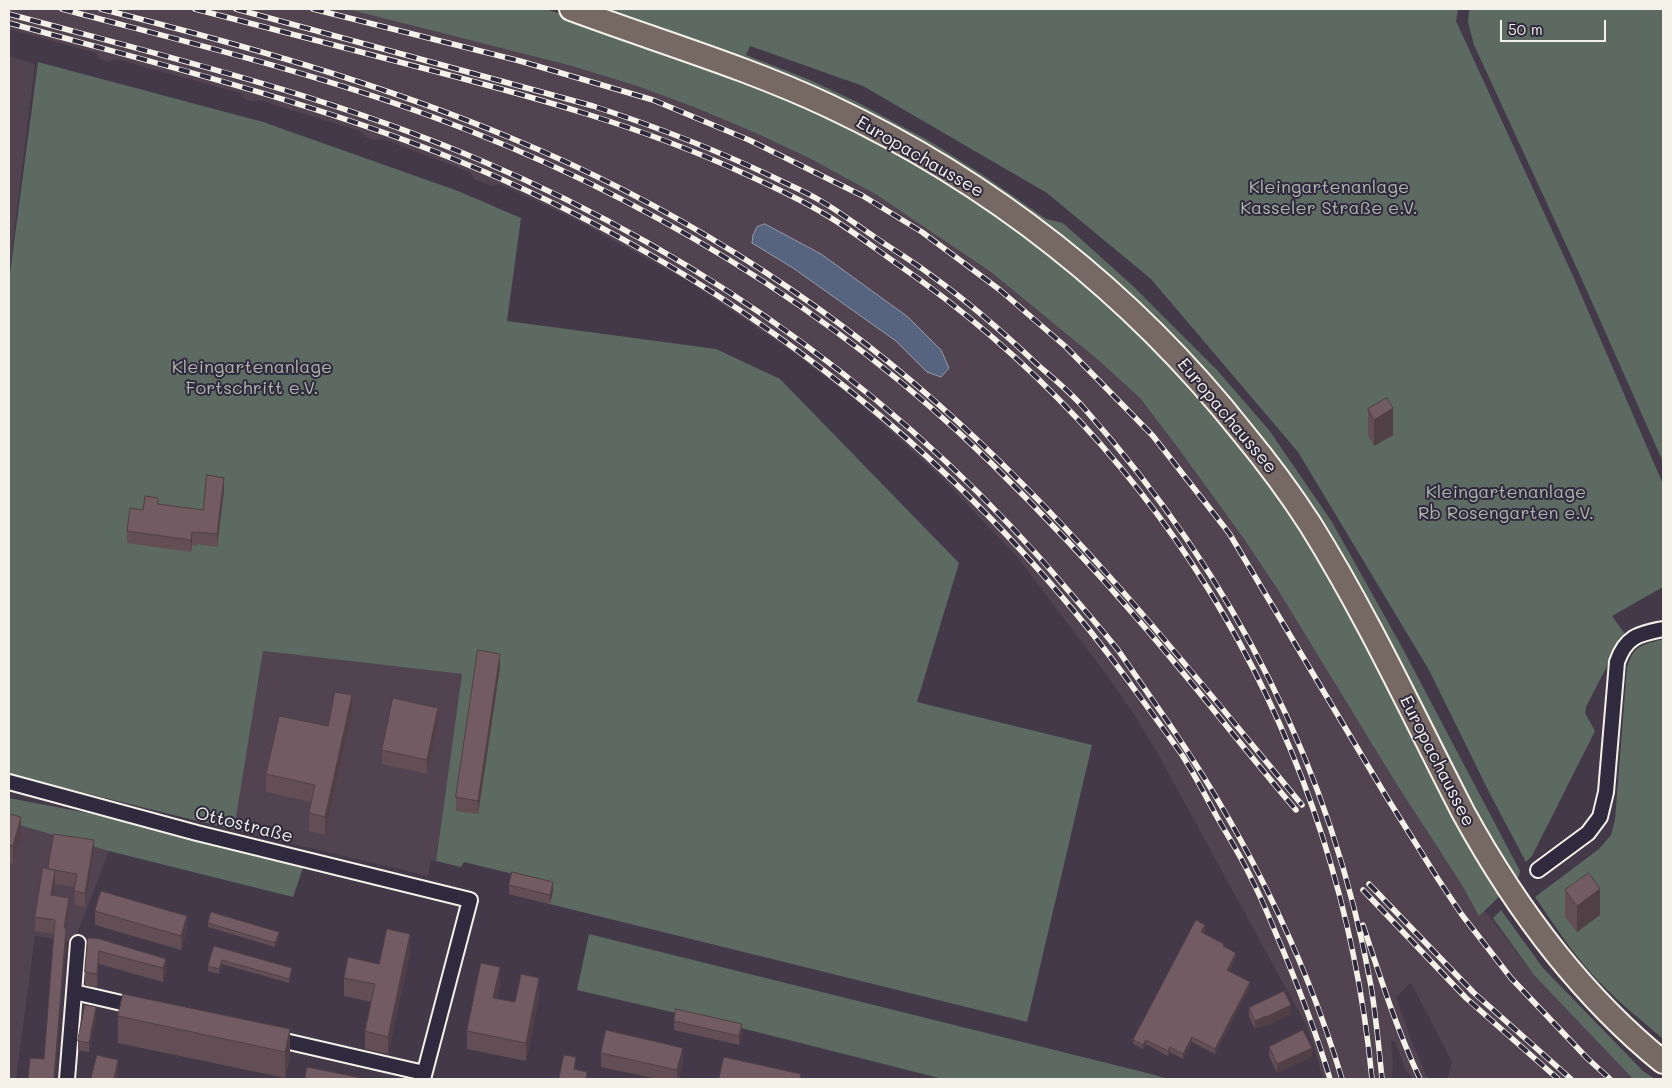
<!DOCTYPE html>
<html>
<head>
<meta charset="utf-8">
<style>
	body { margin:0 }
	#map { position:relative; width:1672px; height:1088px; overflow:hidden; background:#433948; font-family:Mali,sans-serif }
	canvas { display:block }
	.frame { position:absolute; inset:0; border:10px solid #f4f1e8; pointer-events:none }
	.scale { position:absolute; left:1500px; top:20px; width:106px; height:22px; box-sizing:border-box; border:2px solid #f4f1e8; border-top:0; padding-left:6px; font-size:15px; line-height:18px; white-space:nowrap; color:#f4f1e8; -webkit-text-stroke:4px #2f2a3d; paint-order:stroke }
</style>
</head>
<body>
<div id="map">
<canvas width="1672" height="1088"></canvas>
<div class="frame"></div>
<div class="scale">50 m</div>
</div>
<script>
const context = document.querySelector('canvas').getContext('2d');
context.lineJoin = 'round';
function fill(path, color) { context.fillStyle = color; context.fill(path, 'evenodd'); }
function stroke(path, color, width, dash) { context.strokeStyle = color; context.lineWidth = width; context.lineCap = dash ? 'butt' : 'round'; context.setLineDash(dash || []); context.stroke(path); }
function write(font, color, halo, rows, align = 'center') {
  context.font = font + ' Mali,sans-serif'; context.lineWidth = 4; context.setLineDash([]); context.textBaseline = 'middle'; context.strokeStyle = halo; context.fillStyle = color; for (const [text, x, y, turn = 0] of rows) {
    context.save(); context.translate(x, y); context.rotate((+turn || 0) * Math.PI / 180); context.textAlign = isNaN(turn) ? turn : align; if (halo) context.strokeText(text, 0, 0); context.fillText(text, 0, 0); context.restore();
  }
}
fill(new Path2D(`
	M 9,9 L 347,9 L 572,66 L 637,86 L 694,107 L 758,134 L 809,158 L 877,195 L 934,232 L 991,272 L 1044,315 L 1097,359 L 1140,398 L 1181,452 L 1244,539 L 1278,590 L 1439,850 L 1534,975 L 1633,1079 L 1447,1079 L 1452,1062 L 1411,983 L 1396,997 L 1410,1037 L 1428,1079 L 1413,1079 L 1405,1069 L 1395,1041 L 1391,1042 L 1393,1062 L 1392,1079 L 1323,1079 L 1317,1056 L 1306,1025 L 1158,754 L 1135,716 L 1109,678 L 1018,558 L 940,476 L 854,399 L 794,353 L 689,282 L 576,220 L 500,184 L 491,186 L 474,179 L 469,172 L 383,139 L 374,140 L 366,137 L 360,131 L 259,100 L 253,102 L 245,99 L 240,93 L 116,59 L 109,62 L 100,59 L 96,53 L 9,29 ZM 765,224 L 821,254 L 908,317 L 927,372 L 896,341 L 793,268 L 752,243 Z
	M 9,56 L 35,64 L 9,272 Z
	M 263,651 L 462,674 L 436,861 L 431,860 L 428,876 L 234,830 Z
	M 9,821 L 109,851 L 74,942 L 35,936 L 16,1079 L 9,1079 Z`), '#514350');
fill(new Path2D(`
	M 347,9 L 546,9 L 743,78 L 908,155 L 1045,245 L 1200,391 L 1302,526 L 1501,895 L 1479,916 L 1462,885 L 1396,783 L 1278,590 L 1244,539 L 1181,452 L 1140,398 L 1097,359 L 991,272 L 877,195 L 809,158 L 758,134 L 694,107 L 637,86 L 572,66 Z
	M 594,9 L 1458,9 L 1456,21 L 1573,276 L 1663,484 L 1663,587 L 1612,616 L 1624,633 L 1586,707 L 1585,713 L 1595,731 L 1532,856 L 1526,862 L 1489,792 L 1429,670 L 1298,452 L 1151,279 L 1047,193 L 863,86 L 750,46 L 746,55 L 810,80 L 855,101 L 931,142 L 986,177 L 1046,219 L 1063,223 L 1133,286 L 1217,370 L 1269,430 L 1332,522 L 1403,649 L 1520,871 L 1519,876 L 1514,883 L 1269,452 L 986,185 Z
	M 1469,9 L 1663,9 L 1663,462 L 1579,273 L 1474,45 L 1468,22 Z
	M 38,62 L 263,122 L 458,191 L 521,218 L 507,321 L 716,349 L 780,379 L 959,563 L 917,702 L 1092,745 L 1027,1022 L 509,894 L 513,874 L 464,862 L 461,867 L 436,861 L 462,674 L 263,651 L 234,830 L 9,774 L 9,281 Z
	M 1663,639 L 1663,1039 C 1639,1018 1613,998 1592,974 C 1571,951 1553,923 1535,897 L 1599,849 L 1611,835 L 1615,820 L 1627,668 C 1634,644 1641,646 1663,639 Z
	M 9,798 L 145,824 L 303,868 L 293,897 L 109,851 L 9,822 Z
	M 1501,910 L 1543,968 L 1643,1071 L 1655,1079 L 1633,1079 L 1534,975 L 1493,918 Z
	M 589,934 L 1151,1074 L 1169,1079 L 943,1079 L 745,1029 L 577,990 Z`), '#5c6a61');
const water = new Path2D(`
	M 765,224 L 821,254 L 908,317 L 941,350 L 949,368 L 941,377 L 927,372 L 896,341 L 793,268 L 752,243 L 753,235 L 757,227 Z`);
fill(water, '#576480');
stroke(water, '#969caa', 1);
const minor = new Path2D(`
	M 9,782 L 197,833 L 470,900 L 423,1079
	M 1538,870 L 1588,833 L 1600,817 L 1606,792 L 1617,662 C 1626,636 1639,634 1663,629
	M 74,992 L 139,1007
	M 272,1038 L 424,1073
	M 67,1079 L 78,943`);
const primary = new Path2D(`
	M 571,9 C 657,41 746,67 829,106 C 991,182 1132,293 1243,433 C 1267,462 1290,493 1310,524 C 1368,617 1413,715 1463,812 C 1515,907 1579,994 1663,1062`);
stroke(minor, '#f4f1e8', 18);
stroke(primary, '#f4f1e8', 26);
stroke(minor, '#2f2a3d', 14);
stroke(primary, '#766964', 22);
const rail = new Path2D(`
	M 62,9 C 186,42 312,72 433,117 C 639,192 833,309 990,462 C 1043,514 1093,567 1141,623 C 1194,684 1243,748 1296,810
	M 101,9 C 240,44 379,83 511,138 C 666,202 813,293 938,404 C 1074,524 1187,666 1302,805
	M 195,9 C 273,29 352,50 430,70 C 537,98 643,127 743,173 C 769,185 796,197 821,212 C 846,226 869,244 893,261 C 1170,450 1340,746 1372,1079
	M 236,9 L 593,106 C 654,126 714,149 773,177 C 789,185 806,192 821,201 C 840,212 858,226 876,238 C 895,251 914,262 932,276 C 970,303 1005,334 1039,366 C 1054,379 1070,392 1083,407 C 1231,573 1331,766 1371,986 C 1376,1017 1379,1048 1382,1079
	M 313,9 L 520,61 L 653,100 L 749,140 L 863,196 L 922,232 L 1000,290 L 1066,347 L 1153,436 L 1229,533 L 1386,796 L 1438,879 L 1462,915 L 1511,978 L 1587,1058 L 1610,1079
	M 9,14 C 168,57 330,96 482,161 C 709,257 914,406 1072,595 C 1087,613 1103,631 1118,650 C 1130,667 1142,685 1154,702 C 1236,818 1301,943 1342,1079
	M 9,23 C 166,66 327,105 478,169 C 742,281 973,463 1140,697 C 1154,716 1168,735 1182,755 C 1195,775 1206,797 1217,817 C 1229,838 1242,858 1252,880 C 1260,895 1267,912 1274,929 C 1295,978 1315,1028 1330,1079
	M 1369,884 L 1473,992 L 1571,1079
	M 1363,890 L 1466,998 L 1558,1079
	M 1363,925 C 1380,977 1397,1030 1420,1079`);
stroke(rail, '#f4f1e8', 5.5);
stroke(rail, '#2f2a3d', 4, [11]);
fill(new Path2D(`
	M 1368,409 L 1393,435 L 1374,446 L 1368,435 Z
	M 224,490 L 217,547 L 197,544 L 197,546 L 192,545 L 191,552 L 127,543 L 127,531 L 143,510 L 158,504 L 203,510 Z
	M 500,667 L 478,814 L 456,811 L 456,797 Z
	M 352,713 L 325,835 L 309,831 L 309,813 L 311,802 L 266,792 L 266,774 Z
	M 438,722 L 427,774 L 382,764 L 382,750 Z
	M 9,814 L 21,835 L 13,864 L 9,863 Z
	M 94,854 L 85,907 L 74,905 L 75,887 L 55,884 L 53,895 L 69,912 L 66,933 L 66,942 L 44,1059 L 54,934 L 35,931 L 35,917 L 48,869 Z
	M 509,885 L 553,891 L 550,904 L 509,894 Z
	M 1565,890 L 1600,915 L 1577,932 L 1565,917 Z
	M 95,911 L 187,930 L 181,950 L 95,925 Z
	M 208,923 L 279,937 L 275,947 L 208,927 Z
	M 1205,930 L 1203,933 L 1224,946 L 1236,957 L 1229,971 L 1250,987 L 1215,1054 L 1192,1042 L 1183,1059 L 1170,1052 L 1168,1056 L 1146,1044 L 1143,1049 L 1133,1044 L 1133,1040 Z
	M 88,938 L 166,959 L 166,972 L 163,982 L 99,964 L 97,987 L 85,986 L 85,972 Z
	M 214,946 L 292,973 L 289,983 L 222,964 L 219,974 L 208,971 L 208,966 Z
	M 410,952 L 388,1054 L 365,1049 L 365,1031 L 371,1002 L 344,996 L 344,978 Z
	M 500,985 L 497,998 L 515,1002 L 539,996 L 526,1061 L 467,1049 L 467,1031 Z
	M 1249,1008 L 1291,1014 L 1266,1026 L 1266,1025 L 1255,1029 L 1249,1017 Z
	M 118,1016 L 290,1029 L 290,1056 L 285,1078 L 118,1043 Z
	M 96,1017 L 89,1052 L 78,1050 L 78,1041 Z
	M 674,1021 L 742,1033 L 739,1045 L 674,1030 Z
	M 1269,1047 L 1312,1057 L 1277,1073 L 1269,1056 Z
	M 601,1053 L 683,1061 L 679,1079 L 657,1079 L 601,1067 Z`), '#624e54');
fill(new Path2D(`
	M 1393,408 L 1393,435 L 1374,446 L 1374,420 Z
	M 224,478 L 224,490 L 217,547 L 217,534 Z
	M 192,532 L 192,545 L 191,552 L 191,540 Z
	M 500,654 L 500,667 L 478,814 L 478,801 Z
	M 352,695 L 352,713 L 325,835 L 325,817 Z
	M 438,708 L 438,722 L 427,774 L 427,760 Z
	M 21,817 L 21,835 L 13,864 L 13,846 Z
	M 94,840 L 94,854 L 85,907 L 85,893 Z
	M 55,870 L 55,884 L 51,909 L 51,895 Z
	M 553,882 L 553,891 L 550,904 L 550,895 Z
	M 1600,889 L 1600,915 L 1577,932 L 1577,906 Z
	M 69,898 L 69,912 L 66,933 L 66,942 L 55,1079 L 54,1079 L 64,928 Z
	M 187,916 L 187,930 L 181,950 L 181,936 Z
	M 1205,925 L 1205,930 L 1201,937 L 1201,932 Z
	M 279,932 L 279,937 L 275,947 L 275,943 Z
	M 410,934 L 410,952 L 388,1054 L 388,1037 Z
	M 99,951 L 99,964 L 97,987 L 97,974 Z
	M 1236,953 L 1236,957 L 1227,975 L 1227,970 Z
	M 166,959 L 166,972 L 163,982 L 163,968 Z
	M 222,960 L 222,964 L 219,974 L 219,969 Z
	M 500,967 L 500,985 L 493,1016 L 493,998 Z
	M 292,968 L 292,973 L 289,983 L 289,979 Z
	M 539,978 L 539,996 L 526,1061 L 526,1043 Z
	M 1250,982 L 1250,987 L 1215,1054 L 1215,1049 Z
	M 1291,1005 L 1291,1014 L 1266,1026 L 1266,1017 Z
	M 96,1007 L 96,1017 L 89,1052 L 89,1043 Z
	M 1266,1016 L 1266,1025 L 1255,1029 L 1255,1021 Z
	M 742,1024 L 742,1033 L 739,1045 L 739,1036 Z
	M 290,1029 L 290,1056 L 285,1078 L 285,1052 Z
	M 1192,1037 L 1192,1042 L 1183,1059 L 1183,1054 Z
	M 1146,1040 L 1146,1044 L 1143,1049 L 1143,1045 Z
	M 1170,1047 L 1170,1052 L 1168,1056 L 1168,1051 Z
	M 683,1048 L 683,1061 L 679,1079 L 677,1079 L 677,1070 Z
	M 1312,1048 L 1312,1057 L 1277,1073 L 1277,1064 Z
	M 576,1057 L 576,1066 L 574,1078 L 574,1069 Z
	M 118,1060 L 118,1073 L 117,1079 L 114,1079 Z`), '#504045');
const building = new Path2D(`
	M 1387,398 L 1393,408 L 1374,420 L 1368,409 Z
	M 207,475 L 224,478 L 217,534 L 197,532 L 197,533 L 192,532 L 191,540 L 127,531 L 130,508 L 143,510 L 145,496 L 158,498 L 158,504 L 203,510 Z
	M 478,650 L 500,654 L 478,801 L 456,797 Z
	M 335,692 L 352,695 L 325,817 L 309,813 L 315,785 L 266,774 L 279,716 L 328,726 Z
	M 393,698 L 438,708 L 427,760 L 382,750 Z
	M 9,814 L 21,817 L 13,846 L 9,845 Z
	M 54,834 L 94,840 L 85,893 L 74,891 L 77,874 L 48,869 Z
	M 43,868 L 55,870 L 51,895 L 69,898 L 64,928 L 66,928 L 54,1079 L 28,1079 L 30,1058 L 44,1059 L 55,920 L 35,917 Z
	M 512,872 L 553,882 L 550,895 L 509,885 Z
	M 1589,873 L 1600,889 L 1577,906 L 1565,890 Z
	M 101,891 L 187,916 L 181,936 L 95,911 Z
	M 211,912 L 279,932 L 275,943 L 208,923 Z
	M 1196,920 L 1205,925 L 1201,932 L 1224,944 L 1223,946 L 1236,953 L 1227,970 L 1250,982 L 1215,1049 L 1192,1037 L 1183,1054 L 1170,1047 L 1168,1051 L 1146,1040 L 1143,1045 L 1133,1040 Z
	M 387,929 L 410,934 L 388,1037 L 365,1031 L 375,984 L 344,978 L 348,957 L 379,964 Z
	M 88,938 L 100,939 L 166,959 L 163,968 L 99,951 L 97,974 L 85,972 Z
	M 214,946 L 292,968 L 289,979 L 222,960 L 219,969 L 208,966 Z
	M 481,963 L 500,967 L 493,998 L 515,1002 L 521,974 L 539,978 L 526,1043 L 467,1031 Z
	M 1284,991 L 1291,1005 L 1266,1017 L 1266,1016 L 1255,1021 L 1249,1008 Z
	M 123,994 L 290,1029 L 285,1052 L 118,1016 Z
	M 85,1005 L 96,1007 L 89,1043 L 78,1041 Z
	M 676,1009 L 742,1024 L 739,1036 L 674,1021 Z
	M 606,1030 L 683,1048 L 677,1070 L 601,1053 Z
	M 1303,1030 L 1312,1048 L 1277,1064 L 1269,1047 Z
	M 97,1055 L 118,1060 L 114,1079 L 91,1079 Z
	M 564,1055 L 576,1057 L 574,1069 L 587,1072 L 586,1079 L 559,1079 Z
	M 724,1057 L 801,1074 L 800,1079 L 719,1079 Z
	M 307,1067 L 366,1079 L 305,1079 Z`);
fill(building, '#725b62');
stroke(building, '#504045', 1);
write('18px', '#f4f1e8', '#2f2a3d', [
	["Europachaussee",920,157,30],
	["Europachaussee",1227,416,50],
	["Europachaussee",1437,761,63],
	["Ottostraße",244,825,14]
]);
write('18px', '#b0b4ab', '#2f2a3d', [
	["Kleingartenanlage",1329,187],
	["Kasseler Straße e.V.",1329,208],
	["Kleingartenanlage",252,367],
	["Fortschritt e.V.",252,388],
	["Kleingartenanlage",1506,492],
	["Rb Rosengarten e.V.",1506,513]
]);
</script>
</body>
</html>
